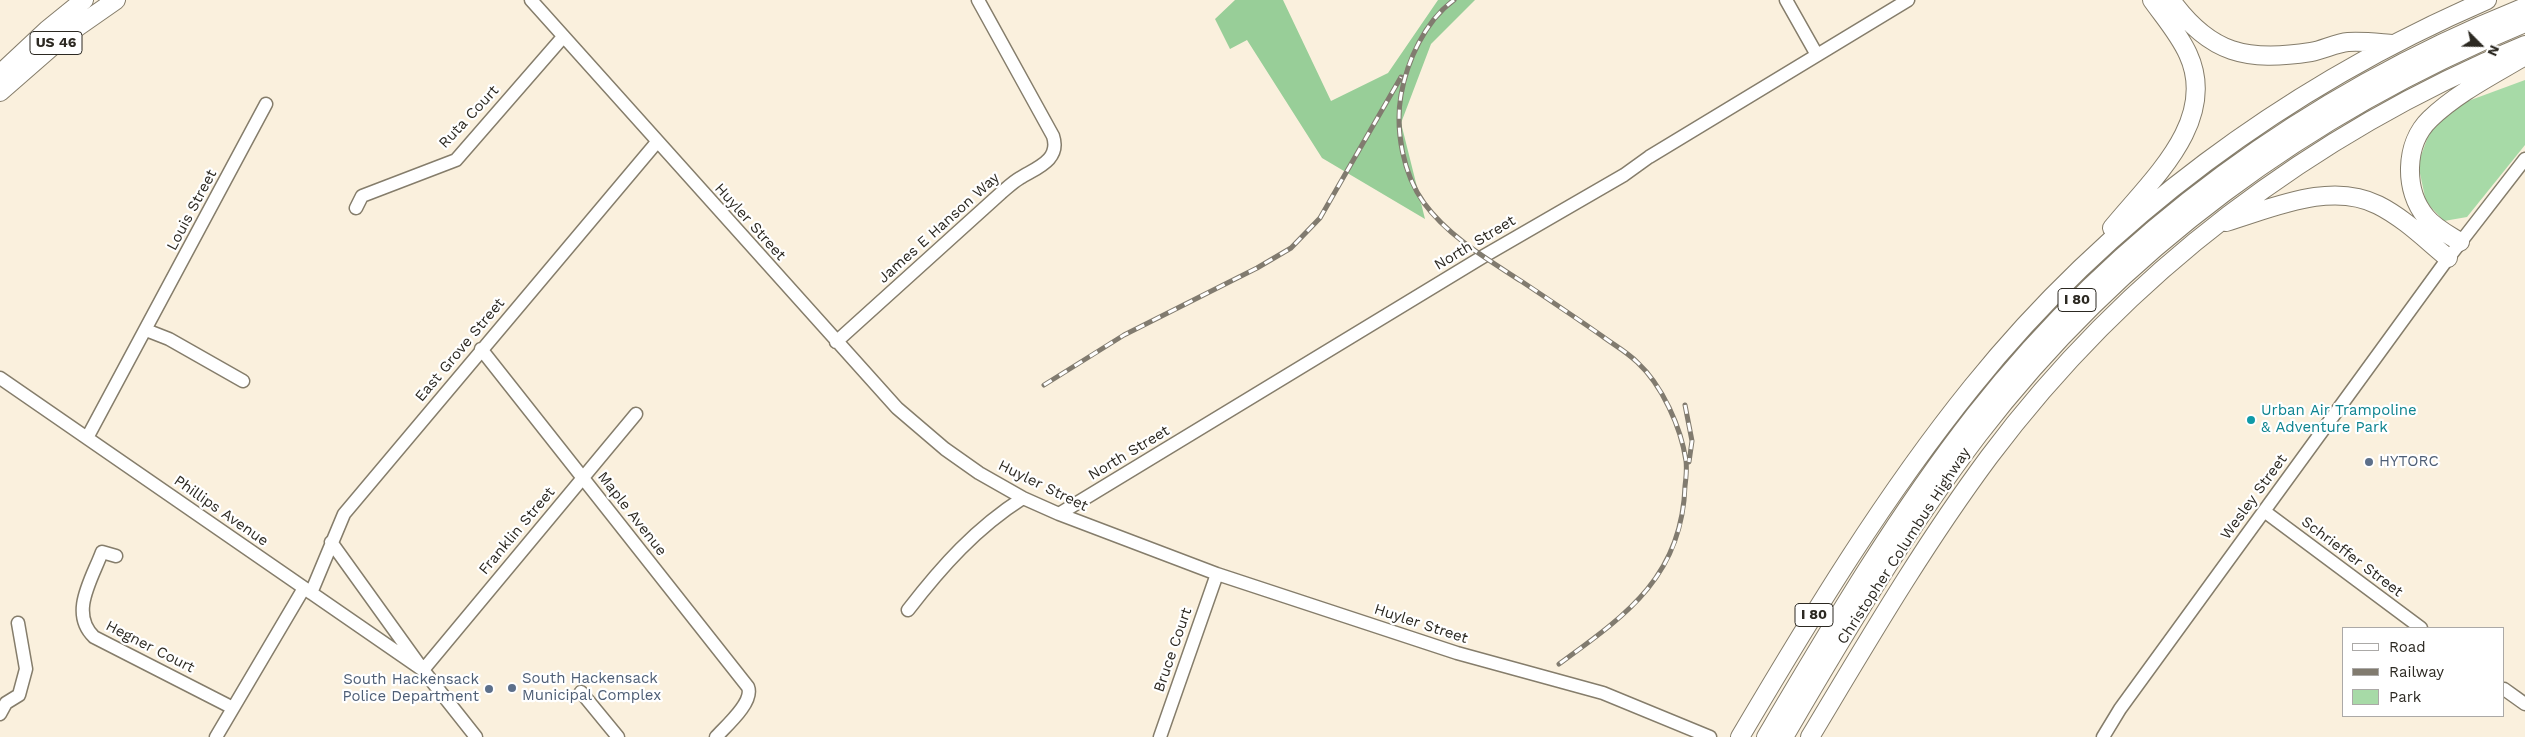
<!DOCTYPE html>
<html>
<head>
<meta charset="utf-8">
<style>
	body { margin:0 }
	#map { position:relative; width:2525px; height:737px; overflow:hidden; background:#faf0dd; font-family:"Work Sans",sans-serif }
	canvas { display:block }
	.legend { position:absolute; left:2342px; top:627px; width:162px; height:90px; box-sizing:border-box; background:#fff; border:1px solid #aba9a7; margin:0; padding:6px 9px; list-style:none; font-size:15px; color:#2c2922 }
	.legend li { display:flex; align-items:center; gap:10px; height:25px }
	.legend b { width:25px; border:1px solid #aba9a7 }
	.north { position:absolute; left:2455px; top:20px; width:50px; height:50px; -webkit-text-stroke:4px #fff; paint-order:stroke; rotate:113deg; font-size:14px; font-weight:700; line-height:20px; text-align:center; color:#2c2922 }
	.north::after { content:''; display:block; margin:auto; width:18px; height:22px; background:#2c2922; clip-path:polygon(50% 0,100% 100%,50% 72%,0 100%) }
</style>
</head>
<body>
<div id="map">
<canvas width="2525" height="737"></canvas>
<ul class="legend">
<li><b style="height:6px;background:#fff"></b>Road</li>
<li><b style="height:6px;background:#817b6f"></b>Railway</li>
<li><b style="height:14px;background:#a7daa7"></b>Park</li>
</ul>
<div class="north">N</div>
</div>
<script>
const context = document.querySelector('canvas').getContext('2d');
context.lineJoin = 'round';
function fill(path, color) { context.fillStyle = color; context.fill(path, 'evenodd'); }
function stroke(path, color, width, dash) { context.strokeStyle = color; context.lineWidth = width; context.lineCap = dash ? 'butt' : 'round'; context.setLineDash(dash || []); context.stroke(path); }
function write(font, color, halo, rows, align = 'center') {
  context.font = font + ' "Work Sans",sans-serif'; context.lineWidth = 4.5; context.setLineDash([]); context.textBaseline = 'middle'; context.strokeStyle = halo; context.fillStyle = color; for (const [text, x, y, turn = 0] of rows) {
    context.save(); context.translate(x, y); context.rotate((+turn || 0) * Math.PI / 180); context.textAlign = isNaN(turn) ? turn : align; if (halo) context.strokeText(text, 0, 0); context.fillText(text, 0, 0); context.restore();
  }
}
fill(new Path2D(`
	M 2525,80 L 2525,145 L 2467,217 L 2444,221 L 2426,202 L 2418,164 L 2430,131 L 2460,104 Z`), '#a7daa7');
fill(new Path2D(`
	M 1235,0 L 1283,0 L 1331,101 L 1388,73 L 1438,0 L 1475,0 L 1431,44 L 1401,123 L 1425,219 L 1322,158 L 1247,40 L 1230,49 L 1215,19 Z`), '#98ce98');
const minor = new Path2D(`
	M 531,0 L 897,408 L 945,449 L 979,473 L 1023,498 L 1059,514 L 1217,574 L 1457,653 L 1603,693 L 1710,737
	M 1786,0 L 1817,55
	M 356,208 L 362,196 L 456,160 L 563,37
	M 146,330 L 169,339 L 243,381
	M 836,342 L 1001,193 C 1007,188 1013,182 1020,178 C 1036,168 1061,160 1053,136 L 978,0
	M 481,349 L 748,687 C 754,702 726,726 716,737
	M 0,378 L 423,670 L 476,737
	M 87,438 L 266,104
	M 2264,511 L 2421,628
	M 1059,514 L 1484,256 L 1624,175 L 1649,157 L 1908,0
	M 331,542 L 423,670 L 636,414
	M 116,556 L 102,552 C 92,579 69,613 94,637 L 233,708
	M 311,593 L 344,514 L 657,142
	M 908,610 C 942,566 976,528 1023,498
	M 2504,689 L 2525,704
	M 581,692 L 618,737
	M 0,714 L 6,703 L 19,695 L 26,669 L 18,623
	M 216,737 L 304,588
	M 1160,737 L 1217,574
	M 2103,737 L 2120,709 L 2446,261 L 2525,159`);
const highway = new Path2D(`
	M 2171,0 C 2210,54 2247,62 2311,52 C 2323,50 2336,43 2348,42 C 2363,41 2379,43 2394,44
	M 0,74 L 47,30 L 84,0
	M 0,92 L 63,37 L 116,0
	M 2226,222 C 2273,208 2331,181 2378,205 C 2404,218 2426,240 2448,258
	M 2112,228 C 2151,180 2219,121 2188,54 C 2179,34 2164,17 2152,0
	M 2460,242 C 2449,235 2435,228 2426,217 C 2404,191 2404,144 2430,119 C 2457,93 2493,75 2525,56
	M 1740,737 C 1811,617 1884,496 1972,387 C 2108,218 2288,86 2487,0
	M 1766,737 C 1831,627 1896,516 1975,415 C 2118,232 2310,93 2525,7
	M 1784,737 C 1844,634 1906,530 1978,435 C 2120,250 2310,111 2525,23
	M 1810,737 C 1867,642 1923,546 1989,457 C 2126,274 2313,132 2525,45`);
stroke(minor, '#857d6b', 15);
stroke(highway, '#857d6b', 20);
stroke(minor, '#fff', 12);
stroke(highway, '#fff', 18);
const rail = new Path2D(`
	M 1454,0 C 1425,21 1407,61 1401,95 C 1395,130 1403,174 1424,203 C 1448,236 1487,259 1521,281 C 1548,299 1575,317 1602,336 C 1614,345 1627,352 1637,362 C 1662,385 1681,427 1686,461 C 1687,469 1686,478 1685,486 C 1682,577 1625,616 1559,664
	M 1044,385 L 1124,335 L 1257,268 L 1291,248 L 1320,218 L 1401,77
	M 1685,405 L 1692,441 L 1689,462`);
stroke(rail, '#817b6f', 5);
stroke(rail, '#fff', 3, [9]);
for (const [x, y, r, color] of [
	[2251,420,5,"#0f9aa8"],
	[2369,462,5,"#5c6f8a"],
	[512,688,5,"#5c6f8a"],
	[489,689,5,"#5c6f8a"]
]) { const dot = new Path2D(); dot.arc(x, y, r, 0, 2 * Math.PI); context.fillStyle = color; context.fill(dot); stroke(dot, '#fff', 2); }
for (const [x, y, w] of [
	[56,43,52],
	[2077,300,38],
	[1814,615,38]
]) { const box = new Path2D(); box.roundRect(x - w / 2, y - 11.5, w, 23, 4); context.fillStyle = '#fff'; context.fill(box); stroke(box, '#2c2922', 1); }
write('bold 14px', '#2c2922', null, [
	["US 46",56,43],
	["I 80",2077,300],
	["I 80",1814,615]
]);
write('15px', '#2c2922', '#fff', [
	["Ruta Court",469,117,-47],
	["Louis Street",192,210,-62],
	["Huyler Street",750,222,48],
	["James E Hanson Way",939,228,-42],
	["North Street",1475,243,-31],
	["East Grove Street",460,350,-50],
	["North Street",1129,453,-31],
	["Huyler Street",1043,486,26],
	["Wesley Street",2254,497,-54],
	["Phillips Avenue",221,511,35],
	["Maple Avenue",632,514,52],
	["Franklin Street",517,531,-50],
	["Christopher Columbus Highway",1904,546,-57],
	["Schrieffer Street",2352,557,37],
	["Huyler Street",1421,624,18],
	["Hegner Court",150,647,27],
	["Bruce Court",1173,650,-71]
]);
write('15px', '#0d838f', '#fff', [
	["Urban Air Trampoline",2261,411],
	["& Adventure Park",2261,428]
], 'left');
write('15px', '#4e5e75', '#fff', [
	["HYTORC",2379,462],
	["South Hackensack",522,679],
	["Municipal Complex",522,696],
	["South Hackensack",479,680,"right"],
	["Police Department",479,697,"right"]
], 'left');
</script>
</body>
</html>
